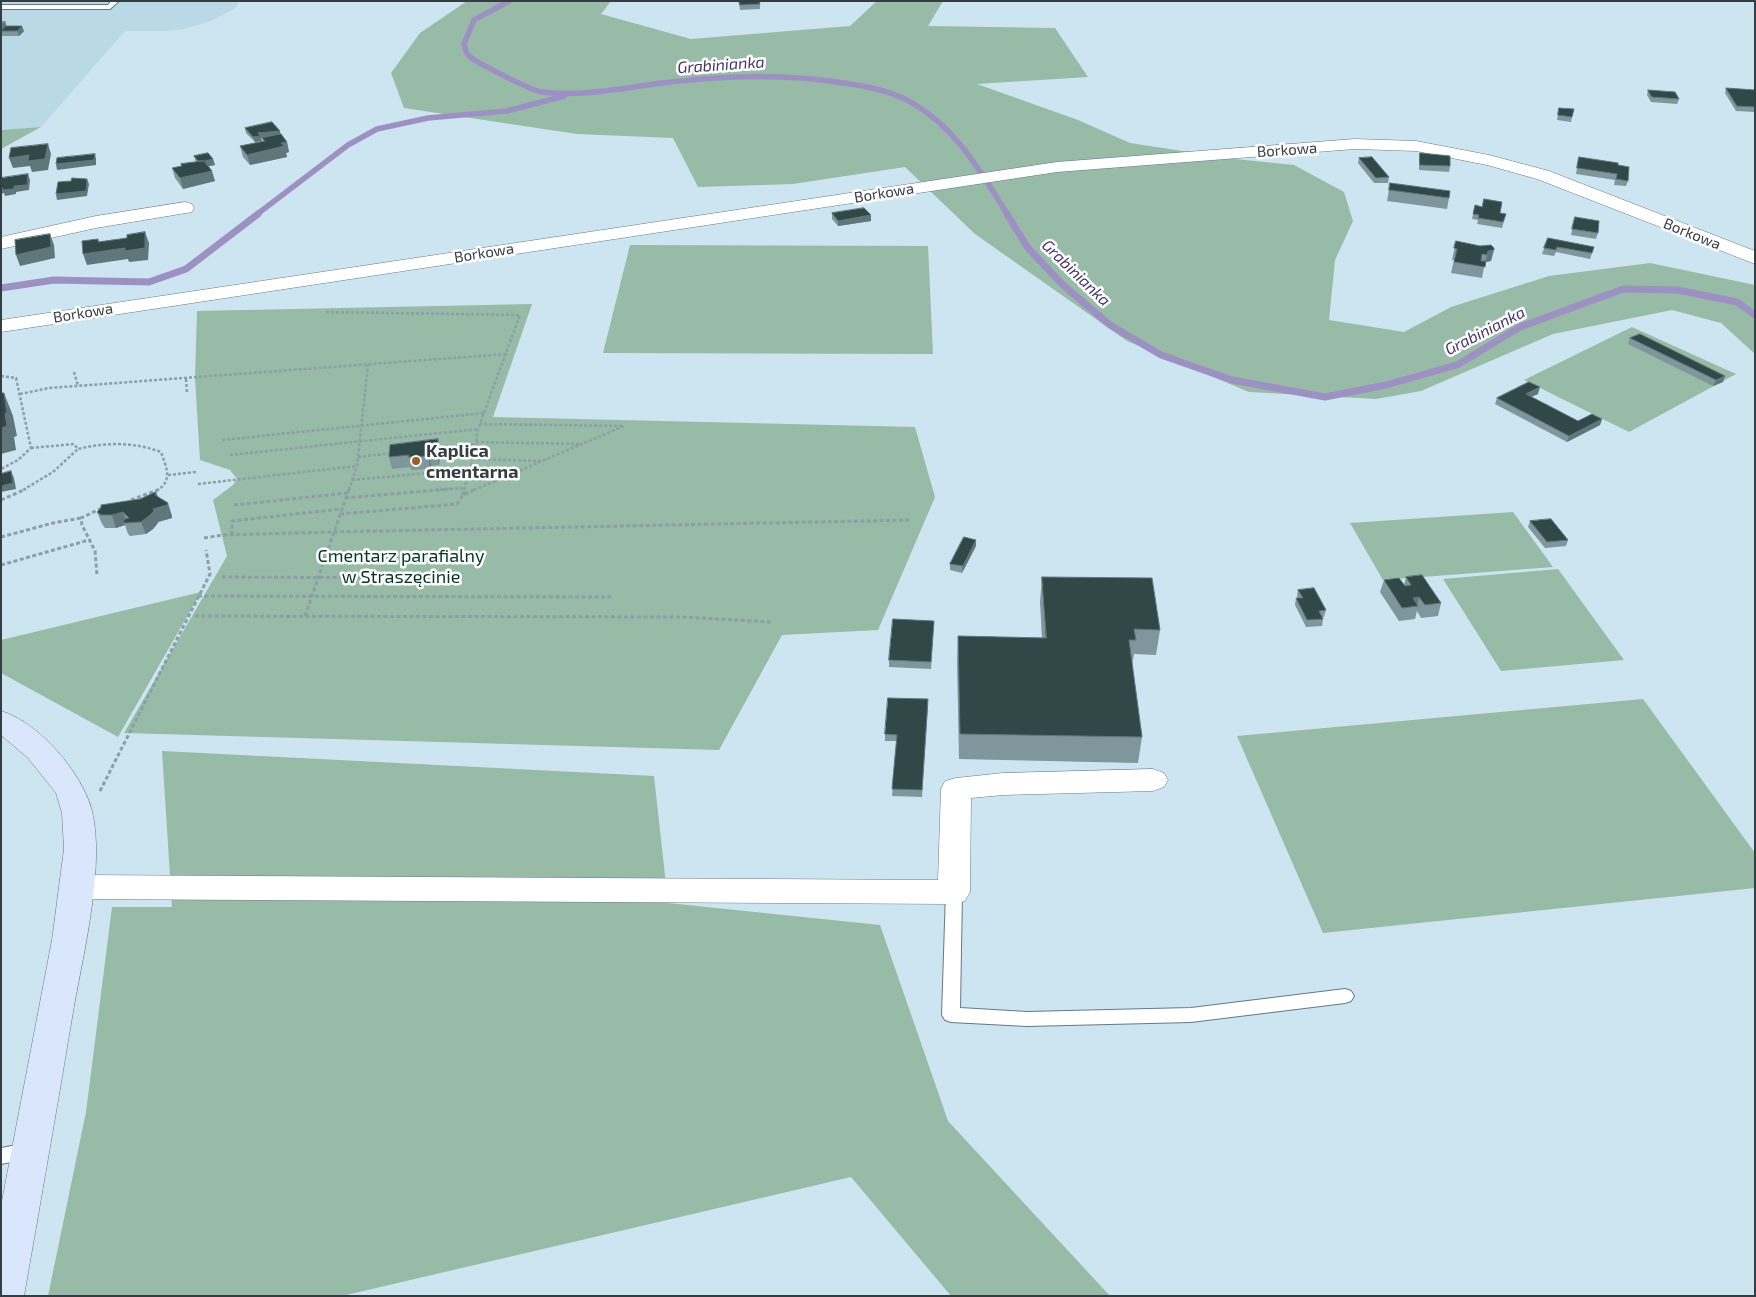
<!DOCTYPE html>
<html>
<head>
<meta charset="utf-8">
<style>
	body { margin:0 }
	#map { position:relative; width:1756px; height:1297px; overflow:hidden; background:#cde5f0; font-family:"Exo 2",sans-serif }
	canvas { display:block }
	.frame { position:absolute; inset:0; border:2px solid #343d42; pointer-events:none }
</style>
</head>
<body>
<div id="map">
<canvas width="1756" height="1297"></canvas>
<div class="frame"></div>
</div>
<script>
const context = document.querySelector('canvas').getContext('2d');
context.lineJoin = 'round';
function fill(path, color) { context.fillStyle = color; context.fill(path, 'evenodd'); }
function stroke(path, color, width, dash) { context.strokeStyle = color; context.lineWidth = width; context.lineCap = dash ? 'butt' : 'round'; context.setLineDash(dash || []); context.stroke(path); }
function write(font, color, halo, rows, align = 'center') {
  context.font = font + ' "Exo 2",sans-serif'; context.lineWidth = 5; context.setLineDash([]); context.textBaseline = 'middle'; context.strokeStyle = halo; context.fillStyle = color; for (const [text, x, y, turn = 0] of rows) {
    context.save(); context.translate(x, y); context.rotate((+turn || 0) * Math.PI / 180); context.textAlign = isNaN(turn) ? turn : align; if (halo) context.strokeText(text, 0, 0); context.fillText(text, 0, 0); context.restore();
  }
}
fill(new Path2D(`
	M 1,1 L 239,1 L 236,8 L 211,21 L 184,29 L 169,31 L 125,31 L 41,127 L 1,130 Z`), '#b9d9e7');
fill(new Path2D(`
	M 467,1 L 611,1 L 601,14 L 691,39 L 850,26 L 877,1 L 943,1 L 928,26 L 1055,28 L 1088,77 L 977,84 L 1078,120 L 1130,143 L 1235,159 L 1294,165 L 1344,192 L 1353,221 L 1335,260 L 1329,320 L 1404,332 L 1451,307 L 1549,276 L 1650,263 L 1755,285 L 1755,354 L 1721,323 L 1672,310 L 1553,334 L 1421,391 L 1376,399 L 1249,392 L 1127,341 L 975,234 L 905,167 L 793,184 L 698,187 L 673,138 L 577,134 L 404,108 L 391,73 L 420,33 Z
	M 41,127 L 1,149 L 1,130 Z
	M 630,245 L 928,246 L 933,354 L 603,353 Z
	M 532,304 L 493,417 L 915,427 L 935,497 L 878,630 L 782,635 L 719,750 L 124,733 L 227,556 L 213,500 L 233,485 L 237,479 L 230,470 L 200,460 L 195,378 L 197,311 Z
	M 1632,327 L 1736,374 L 1629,432 L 1524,380 Z
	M 1513,512 L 1553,567 L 1383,580 L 1350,523 Z
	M 1558,569 L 1624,660 L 1501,671 L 1443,579 Z
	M 201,592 L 118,737 L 1,673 L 1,640 Z
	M 1643,699 L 1755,853 L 1755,888 L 1323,933 L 1237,736 Z
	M 162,751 L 654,776 L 668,903 L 880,925 L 948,1121 L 1110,1296 L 951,1296 L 851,1177 L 342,1296 L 48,1296 L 86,1112 L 112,907 L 172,907 Z`), '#97bba6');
stroke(new Path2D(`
	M 509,1 L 474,20 L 464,44 C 465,47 466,52 468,55 C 473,61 532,91 542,92 C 581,97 623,88 662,83 C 724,75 787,73 850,84 C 871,87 895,92 914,104 C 958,130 981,173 1008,215
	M 256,215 L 348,145 L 377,129 L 428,118 L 507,111 L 564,96`), '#9d91c3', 5.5);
stroke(new Path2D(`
	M 1007,214 L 1028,248 L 1063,285 L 1110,325 L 1161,355 L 1232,380 L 1325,397 L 1386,385 L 1457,365 L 1520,327 L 1623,289 L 1678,290 L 1737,302 L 1755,315
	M 1,288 L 54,280 L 149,282 L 186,269 L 258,214`), '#9d91c3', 7);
const lane = new Path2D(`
	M 111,1 L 119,1 L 110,9 L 1,9 L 1,5 L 108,5 Z
	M 954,886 L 960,888 L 962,892 L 960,1008 L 1027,1012 L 1191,1008 L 1345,989 L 1351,991 L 1354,996 L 1351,1001 L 1345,1003 L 1191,1022 L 1027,1026 L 951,1022 L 945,1020 L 942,1015 L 946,892 L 948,888 Z
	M 28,1143 L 35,1145 L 37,1151 L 35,1157 L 1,1164 L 1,1148 Z`);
const street = new Path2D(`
	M 1355,139 L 1416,141 L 1489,155 L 1549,171 L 1755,251 L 1755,264 L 1537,179 L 1487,165 L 1416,151 L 1355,149 L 1057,172 L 1,332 L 1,320 L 1057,162 Z
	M 185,202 L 192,204 L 194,208 L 192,212 L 96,228 L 1,249 L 1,237 L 96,216 Z
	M 1153,769 L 1164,773 L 1168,780 L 1164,787 L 1153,791 L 1003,795 L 971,798 L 970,892 L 965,901 L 954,904 L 77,899 L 66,896 L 61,887 L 66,878 L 77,875 L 938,880 L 941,789 L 945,781 L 956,778 L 1003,773 Z`);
const secondary = new Path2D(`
	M 1,711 C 39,722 83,774 92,811 C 105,864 84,951 74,1006 C 58,1102 41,1199 24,1296 L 1,1296 L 1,1206 L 52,940 L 64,849 L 62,813 L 56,793 L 28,758 L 1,735 Z`);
stroke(lane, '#647a84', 2);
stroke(street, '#647a84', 1);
stroke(secondary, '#647a84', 1);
stroke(new Path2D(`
	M 326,312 L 520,315 L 478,429 L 473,459 L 464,490
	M 74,372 L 78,386
	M 1,376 L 16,378 L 31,448 L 18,460 L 1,469
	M 186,379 L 187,393
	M 20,394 L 49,388 L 507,354
	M 222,440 L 484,413
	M 476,442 L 580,444
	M 31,448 L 74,444 L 78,449 C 106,442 134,442 161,452 C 166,467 173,480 158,490
	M 436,448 L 475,444
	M 230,455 L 478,429
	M 358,457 L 393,453
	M 473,459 L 541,461
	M 168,475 L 196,472
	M 352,480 L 470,469
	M 198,484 L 357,466
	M 23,490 L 53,472 L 78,449
	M 349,490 L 357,466 L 368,365
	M 435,490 L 465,488
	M 474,490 L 624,426 L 480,424`), '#8c9ea6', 2.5, [3, 2]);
stroke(new Path2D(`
	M 463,495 L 465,489
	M 345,498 L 450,489
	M 1,500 L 26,489
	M 131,500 L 160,489
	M 234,505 L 347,493
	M 340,514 L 457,504 L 463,495 L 476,489
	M 232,535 L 232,521 L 341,509
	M 1,537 L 53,523 L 81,518
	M 204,538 L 223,535 L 333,532 L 909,520
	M 1,565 L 89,540
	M 97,574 L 95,551 L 82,525 L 81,518 L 104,507
	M 222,577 L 428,578
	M 198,596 L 614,597
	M 195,616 L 682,617 L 771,622
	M 305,616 L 349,489
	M 100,791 L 210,574 L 206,550`), '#8c9ea6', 3, [4, 2.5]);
fill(lane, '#fff');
fill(street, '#fff');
fill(secondary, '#dae6fb');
fill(new Path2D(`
	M 739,1 L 760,4 L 760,9 L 740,10 Z
	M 1,21 L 5,21 L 6,26 L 24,31 L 19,36 L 1,36 Z
	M 1726,88 L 1755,90 L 1755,112 L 1736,111 L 1725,93 Z
	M 1648,90 L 1679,99 L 1677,104 L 1651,102 L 1647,95 Z
	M 1559,108 L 1572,117 L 1571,122 L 1557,120 Z
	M 245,128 L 280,134 L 287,142 L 289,152 L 286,153 L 287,157 L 250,165 L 243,157 L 240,146 L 263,141 L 262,138 L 261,138 L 262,141 L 255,142 L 246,133 Z
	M 1420,153 L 1450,166 L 1449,172 L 1419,170 L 1419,158 Z
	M 194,156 L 213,159 L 215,165 L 208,166 L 215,181 L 183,189 L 175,178 L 172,168 L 181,166 L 181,164 L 196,162 Z
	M 1579,157 L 1618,165 L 1628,181 L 1626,186 L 1614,185 L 1615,180 L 1576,174 Z
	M 1359,158 L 1389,177 L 1388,183 L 1374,183 L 1358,163 Z
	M 1390,183 L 1449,198 L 1447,209 L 1387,201 Z
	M 1475,205 L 1500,213 L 1506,214 L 1502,228 L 1477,224 L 1478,220 L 1472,219 Z
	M 832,213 L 871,221 L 838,226 L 832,219 Z
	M 1575,217 L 1598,233 L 1596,239 L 1571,235 Z
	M 1548,238 L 1594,247 L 1590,259 L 1556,252 L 1554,256 L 1542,254 Z
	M 1456,241 L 1480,246 L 1491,245 L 1491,261 L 1485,262 L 1482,278 L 1451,273 L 1454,260 L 1452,260 Z
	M 1630,338 L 1723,382 L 1713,386 L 1628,344 Z
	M 1538,394 L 1531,397 L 1578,421 L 1602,419 L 1600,425 L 1567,442 L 1495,404 L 1497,398 Z
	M 440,451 L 439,465 L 431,466 L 430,469 L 411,470 L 410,467 L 392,469 L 389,457 Z
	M 156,492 L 158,497 L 172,516 L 172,518 L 158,522 L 158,523 L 153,529 L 146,534 L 130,536 L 128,534 L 125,525 L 116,528 L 105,528 L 102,524 L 97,512 L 140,499 Z
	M 1530,521 L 1568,540 L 1566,546 L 1545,548 L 1528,527 Z
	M 976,546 L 962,573 L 950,570 L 950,564 Z
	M 1042,577 L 1160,630 L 1156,655 L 1134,654 L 1132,665 L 1142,737 L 1138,763 L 959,759 L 957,661 L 958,636 L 1042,638 L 1040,602 Z
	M 1406,577 L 1441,603 L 1438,616 L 1421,618 L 1417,611 L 1415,619 L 1399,621 L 1380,592 L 1384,580 L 1404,585 Z
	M 1298,590 L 1326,610 L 1324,617 L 1322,617 L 1323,619 L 1322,626 L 1306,627 L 1295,605 L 1296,598 L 1298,598 L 1297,596 Z
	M 934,621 L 931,669 L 889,667 L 889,660 Z
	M 928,706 L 922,797 L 892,796 L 897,741 L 885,741 L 885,734 Z`), '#7e969c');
fill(new Path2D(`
	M 5,21 L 8,31 L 1,31 L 1,25 Z
	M 22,26 L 24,31 L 19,36 L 17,31 Z
	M 280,131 L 281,137 L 261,138 L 262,141 L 255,142 L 253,137 L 258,133 Z
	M 287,142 L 289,152 L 286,153 L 287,157 L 250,165 L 247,155 Z
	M 48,144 L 51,154 L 48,170 L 32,172 L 30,166 L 13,168 L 9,158 Z
	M 95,154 L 96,159 L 96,165 L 57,170 L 56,164 Z
	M 213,159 L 215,165 L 201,168 L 199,162 Z
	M 212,171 L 215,181 L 183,189 L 180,178 Z
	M 28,174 L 30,180 L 29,190 L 16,192 L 16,194 L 5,196 L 4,193 L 1,194 L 1,188 L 14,186 Z
	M 87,179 L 89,184 L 87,196 L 57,200 L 56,194 Z
	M 871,215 L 871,221 L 838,226 L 838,221 Z
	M 145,232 L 149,243 L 148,260 L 129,262 L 128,259 L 87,265 L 83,254 L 98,242 L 98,239 L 102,250 L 125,248 Z
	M 50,234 L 54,245 L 55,258 L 20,266 L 16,255 Z
	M 1494,250 L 1491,261 L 1485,262 L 1488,251 Z
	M 1725,376 L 1723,382 L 1713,386 L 1716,380 Z
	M 1540,387 L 1538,394 L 1524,400 L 1526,394 Z
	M 4,393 L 13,416 L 17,436 L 14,437 L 16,450 L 1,454 L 1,428 L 5,413 Z
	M 1602,419 L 1600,425 L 1567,442 L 1569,436 Z
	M 438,439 L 440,451 L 439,465 L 437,453 Z
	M 428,454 L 431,466 L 430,469 L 428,456 Z
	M 11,471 L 14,478 L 16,489 L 1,492 L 1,486 Z
	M 156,492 L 161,505 L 168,503 L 172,516 L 172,518 L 158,522 L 158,523 L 153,529 L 146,534 L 141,522 L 153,509 Z
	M 123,512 L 127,523 L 123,522 L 125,525 L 116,528 L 112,515 Z
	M 976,540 L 976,546 L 962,573 L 963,566 Z
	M 1419,597 L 1417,606 L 1413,598 Z`), '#5f777a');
const building = new Path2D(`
	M 739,1 L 759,1 L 760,4 L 740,5 Z
	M 6,26 L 22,26 L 17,31 L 1,31 Z
	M 1726,88 L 1755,90 L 1755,107 L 1737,106 Z
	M 1648,90 L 1675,92 L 1679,99 L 1652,97 Z
	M 1559,108 L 1574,109 L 1572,117 L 1558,115 Z
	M 272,122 L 280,131 L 258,133 L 260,136 L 253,137 L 245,128 Z
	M 281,134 L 287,142 L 281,143 L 284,146 L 247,155 L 240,146 L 265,141 L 262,138 Z
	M 48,144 L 45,159 L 28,161 L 29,155 L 9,158 L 11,148 Z
	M 208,153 L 213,159 L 205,161 L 198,161 L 194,156 Z
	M 1420,153 L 1450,156 L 1450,166 L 1420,165 Z
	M 95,154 L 94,160 L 56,164 L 57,158 Z
	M 1372,157 L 1389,177 L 1376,178 L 1359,158 Z
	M 1579,157 L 1618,163 L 1618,165 L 1629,167 L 1628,181 L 1616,179 L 1617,174 L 1577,168 Z
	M 204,161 L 212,171 L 180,178 L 172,168 L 182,166 L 181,164 Z
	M 28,174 L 27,185 L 14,186 L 14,189 L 3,190 L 3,188 L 1,188 L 1,178 Z
	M 72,178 L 87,179 L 86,191 L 56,194 L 58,182 L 71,181 Z
	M 1390,183 L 1450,191 L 1449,198 L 1389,190 Z
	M 1484,199 L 1502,202 L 1500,213 L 1506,214 L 1503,222 L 1478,218 L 1479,215 L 1473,214 L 1475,205 L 1482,207 Z
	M 864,208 L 871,215 L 838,221 L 832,213 Z
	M 1575,217 L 1599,221 L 1598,233 L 1572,229 Z
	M 145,232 L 145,248 L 125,251 L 125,248 L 83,254 L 82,241 L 98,239 L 98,242 L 127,238 L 127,235 Z
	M 50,234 L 51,247 L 16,255 L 15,240 Z
	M 1548,238 L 1594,247 L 1592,253 L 1557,247 L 1556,250 L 1544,248 Z
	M 1456,241 L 1480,246 L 1491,245 L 1494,248 L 1494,250 L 1488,251 L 1487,255 L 1482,254 L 1481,261 L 1486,261 L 1485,267 L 1454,262 L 1457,249 L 1454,248 Z
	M 1640,334 L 1725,376 L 1716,380 L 1630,338 Z
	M 1529,382 L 1540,387 L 1526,394 L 1578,421 L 1592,414 L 1602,419 L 1569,436 L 1497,398 Z
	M 1,393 L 4,393 L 7,413 L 5,413 L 7,426 L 1,428 Z
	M 438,439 L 437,453 L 428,454 L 428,456 L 408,457 L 409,455 L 389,457 L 390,445 Z
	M 11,471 L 13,483 L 1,486 L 1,474 Z
	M 156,492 L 155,495 L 168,503 L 167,505 L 153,509 L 154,511 L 149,516 L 141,522 L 125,523 L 123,522 L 125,519 L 129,518 L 123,512 L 112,515 L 101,515 L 97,512 L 101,508 L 101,505 L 140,499 Z
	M 1551,519 L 1568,540 L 1547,542 L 1530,521 Z
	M 964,537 L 976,540 L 963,566 L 950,564 Z
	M 1422,575 L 1441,603 L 1425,605 L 1419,597 L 1413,598 L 1418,606 L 1402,608 L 1384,580 L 1399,578 L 1405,586 L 1411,585 L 1406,577 Z
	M 1042,577 L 1152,578 L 1160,630 L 1134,629 L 1136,640 L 1129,640 L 1142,737 L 960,734 L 958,636 L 1046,638 Z
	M 1314,588 L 1326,610 L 1319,611 L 1323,619 L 1307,620 L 1296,598 L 1303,598 L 1298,590 Z
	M 893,619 L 934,621 L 931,662 L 889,660 Z
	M 888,698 L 928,699 L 922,790 L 892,789 L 897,735 L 885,734 Z`);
fill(building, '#304847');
stroke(building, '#5f777a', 1);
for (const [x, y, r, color] of [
	[416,461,5,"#9e5f26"]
]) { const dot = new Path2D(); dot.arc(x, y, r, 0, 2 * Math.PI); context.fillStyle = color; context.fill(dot); stroke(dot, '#fff', 2); }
write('15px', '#343d42', '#fff', [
	["Borkowa",1287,150,-4],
	["Borkowa",884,193,-9],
	["Borkowa",1692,234,22],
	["Borkowa",484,253,-9],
	["Borkowa",83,313,-9]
]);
write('italic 16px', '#453271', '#fff', [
	["Grabinianka",721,65,-4],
	["Grabinianka",1076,273,44],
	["Grabinianka",1485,331,-27]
]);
write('bold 18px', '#343d42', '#fff', [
	["Kaplica",426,451],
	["cmentarna",426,472]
], 'left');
write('18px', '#053622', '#fff', [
	["Cmentarz parafialny",401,556],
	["w Straszęcinie",401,577]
]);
</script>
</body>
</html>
